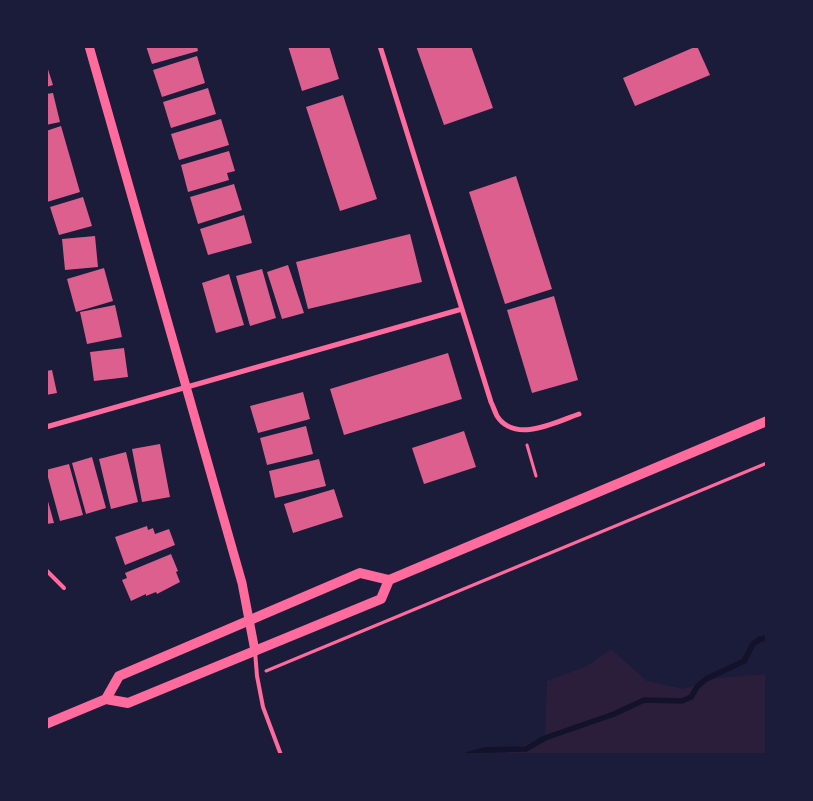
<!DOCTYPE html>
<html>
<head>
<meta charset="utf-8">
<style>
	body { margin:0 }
	#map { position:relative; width:813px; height:801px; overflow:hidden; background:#1b1b3a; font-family:"Noto Serif",serif }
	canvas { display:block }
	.frame { position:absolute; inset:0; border:48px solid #1b1b3a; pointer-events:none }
</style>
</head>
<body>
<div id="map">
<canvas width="813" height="801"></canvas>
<div class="frame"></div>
</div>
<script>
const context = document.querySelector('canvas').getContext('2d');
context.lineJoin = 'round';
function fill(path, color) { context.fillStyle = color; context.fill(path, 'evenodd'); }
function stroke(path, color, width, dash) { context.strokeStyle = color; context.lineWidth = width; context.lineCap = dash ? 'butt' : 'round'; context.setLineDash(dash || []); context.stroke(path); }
fill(new Path2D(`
	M 611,649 L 647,681 L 683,689 L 717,678 L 767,674 L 767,755 L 501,755 L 545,736 L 547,681 L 587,666 Z`), '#2a1e3b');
stroke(new Path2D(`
	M 467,755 L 485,750 L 526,749 L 545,738 L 614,714 L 644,700 L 682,701 L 691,697 L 697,687 L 706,679 L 744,661 L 753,644 L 760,639 L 767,638`), '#12122b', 5.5);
fill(new Path2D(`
	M 146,46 L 197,46 L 198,51 L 152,64 Z
	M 288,46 L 329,46 L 339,79 L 302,91 Z
	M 416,46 L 471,46 L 493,108 L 444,125 Z
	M 697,46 L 710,75 L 635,106 L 623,78 Z
	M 197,56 L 205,83 L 162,97 L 153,70 Z
	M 46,63 L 53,85 L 46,87 Z
	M 208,88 L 216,114 L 171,128 L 163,102 Z
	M 53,93 L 60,122 L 46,125 L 46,94 Z
	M 343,95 L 377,199 L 340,211 L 306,107 Z
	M 221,119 L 229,145 L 179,160 L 171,134 Z
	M 61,126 L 80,192 L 47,202 L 46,131 Z
	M 229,151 L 235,171 L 227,173 L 229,180 L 188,192 L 181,165 Z
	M 516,176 L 552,289 L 505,304 L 469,192 Z
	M 234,184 L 242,210 L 198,224 L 190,197 Z
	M 83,197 L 92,226 L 59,235 L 50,207 Z
	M 244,215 L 252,243 L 208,255 L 200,229 Z
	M 410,234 L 422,282 L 308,309 L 296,262 Z
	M 95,236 L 98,267 L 65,270 L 62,239 Z
	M 288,265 L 304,313 L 282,319 L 267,272 Z
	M 104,268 L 113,301 L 76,312 L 67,279 Z
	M 262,269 L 276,318 L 250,326 L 236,276 Z
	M 229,274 L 244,325 L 216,333 L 202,283 Z
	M 554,296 L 578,380 L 532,393 L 507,310 Z
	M 115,305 L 122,337 L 87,344 L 80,312 Z
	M 124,348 L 128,377 L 94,381 L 90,352 Z
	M 448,353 L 462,399 L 344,435 L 330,389 Z
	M 52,370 L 57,393 L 46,395 L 46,371 Z
	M 303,392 L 310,419 L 258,433 L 250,406 Z
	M 306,426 L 313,454 L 267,465 L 260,438 Z
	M 464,431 L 476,467 L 424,484 L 412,448 Z
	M 160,444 L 170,497 L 142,502 L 132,449 Z
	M 126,452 L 138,502 L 111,509 L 99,459 Z
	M 92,457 L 106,508 L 86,514 L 72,463 Z
	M 319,459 L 326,486 L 275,498 L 269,471 Z
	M 69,464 L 83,515 L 60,521 L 46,470 Z
	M 334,489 L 343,517 L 293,533 L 284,504 Z
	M 46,494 L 54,523 L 46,524 Z
	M 147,526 L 148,530 L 153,528 L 155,534 L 169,529 L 175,545 L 125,565 L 115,537 Z
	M 171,554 L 178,571 L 176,572 L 180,582 L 157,594 L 156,592 L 146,596 L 146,594 L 131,601 L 122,580 L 127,578 L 125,573 Z`), '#dd5f8e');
stroke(new Path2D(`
	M 527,445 L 536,476
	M 266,671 L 767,463`), '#ff6b9d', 3);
stroke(new Path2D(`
	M 46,570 L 64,588
	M 255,651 L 257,676 L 263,707 L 281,755`), '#ff6b9d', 4);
stroke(new Path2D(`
	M 380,46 L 491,402 C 493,406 495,412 497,416 C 515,444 556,422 579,414
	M 46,427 L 462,309`), '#ff6b9d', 5);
stroke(new Path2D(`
	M 89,46 L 242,583 L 255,651`), '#ff6b9d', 9);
stroke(new Path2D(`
	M 106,699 L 119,676 L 360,573 L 389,580 L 767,421
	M 46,724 L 106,699 L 128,703 L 381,599 L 389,580`), '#ff6b9d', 10);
</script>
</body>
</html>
